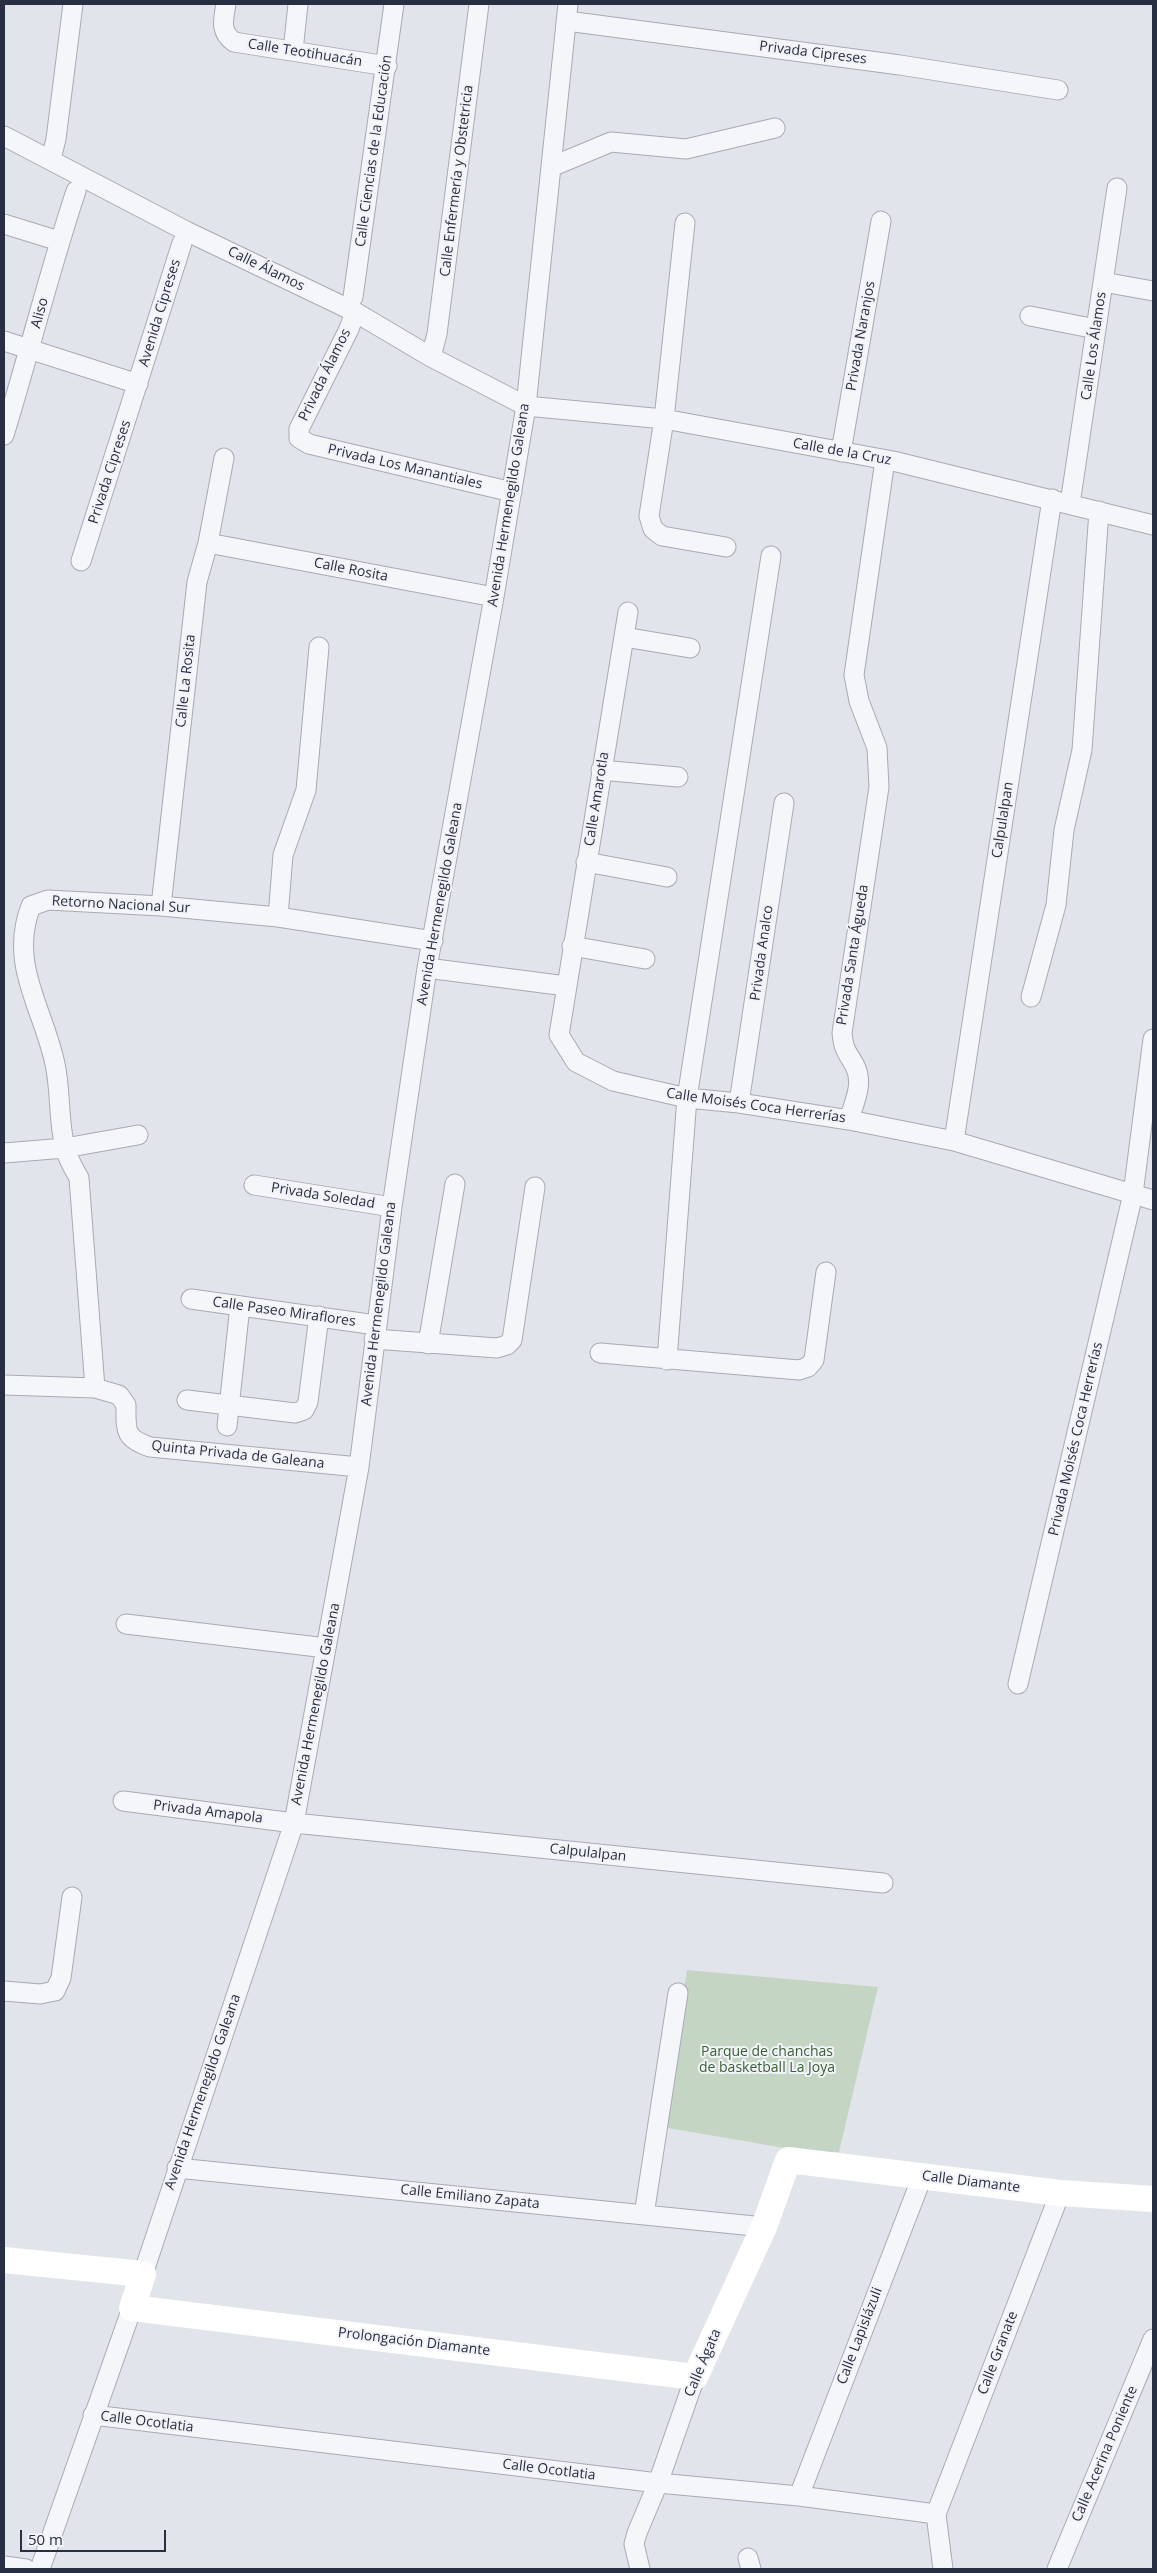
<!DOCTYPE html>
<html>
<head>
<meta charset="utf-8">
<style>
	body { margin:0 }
	#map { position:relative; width:1157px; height:2573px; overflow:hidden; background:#e2e4eb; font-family:"Open Sans",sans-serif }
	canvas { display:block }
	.frame { position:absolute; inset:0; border:5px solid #292f43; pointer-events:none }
	.scale { position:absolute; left:20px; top:2530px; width:146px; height:22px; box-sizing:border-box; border:2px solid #292f43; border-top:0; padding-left:6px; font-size:15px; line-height:18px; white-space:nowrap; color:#292f43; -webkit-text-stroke:4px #f2f3f8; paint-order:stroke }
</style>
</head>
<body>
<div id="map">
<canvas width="1157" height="2573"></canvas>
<div class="frame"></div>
<div class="scale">50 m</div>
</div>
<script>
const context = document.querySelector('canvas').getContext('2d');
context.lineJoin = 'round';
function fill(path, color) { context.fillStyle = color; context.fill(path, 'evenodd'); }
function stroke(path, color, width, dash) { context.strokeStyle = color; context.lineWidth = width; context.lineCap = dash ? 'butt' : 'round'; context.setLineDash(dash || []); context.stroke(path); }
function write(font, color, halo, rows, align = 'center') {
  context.font = font + ' "Open Sans",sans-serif'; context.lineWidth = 4; context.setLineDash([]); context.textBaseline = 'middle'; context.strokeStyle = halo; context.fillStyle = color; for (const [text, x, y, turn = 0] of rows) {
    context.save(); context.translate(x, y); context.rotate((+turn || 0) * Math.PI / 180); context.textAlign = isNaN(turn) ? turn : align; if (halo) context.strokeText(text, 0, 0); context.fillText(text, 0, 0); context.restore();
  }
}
fill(new Path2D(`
	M 687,1970 L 878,1987 L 839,2152 L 808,2152 L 662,2127 Z`), '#c5d5c3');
const street = new Path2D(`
	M 226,4 C 223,21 220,32 234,42 L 387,66
	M 567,21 L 900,65 L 1058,90
	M 293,51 L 298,4
	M 4,136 L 186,231 L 355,312 L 431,357 L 526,406 L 664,419 L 893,461 L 1153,525
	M 51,159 L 56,139 L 73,4
	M 551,167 L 611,142 L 686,149 L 775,128
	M 685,223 L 664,419 L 649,516 L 653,529 L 662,536 L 726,547
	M 4,224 L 59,241
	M 1103,282 L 1153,291
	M 353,297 L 394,4
	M 355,312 L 349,329 L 299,429 L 299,438 L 309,444 L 512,492
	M 1030,316 L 1096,329
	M 4,341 L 138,384
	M 431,357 L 437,334 L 479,4
	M 4,435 C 29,354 49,272 76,191
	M 841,452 L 881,221
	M 1070,504 L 1117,188
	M 208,543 L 494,597
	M 81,561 L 182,243
	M 628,612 L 559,1035 L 576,1062 L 613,1081 L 687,1098 L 739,1103 L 849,1120 L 954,1141 L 1153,1200
	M 624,637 L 690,648
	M 601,770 L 678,777
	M 586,862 L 667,877
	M 161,906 L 197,582 L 208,543 L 224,458
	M 278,917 L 283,855 L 306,790 L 319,647
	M 572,946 L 645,959
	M 427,968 L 566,986
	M 1031,997 L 1056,905 L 1064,830 L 1082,750 L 1099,511
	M 739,1103 L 784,803
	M 849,1120 C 854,1102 864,1084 855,1066 C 847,1051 844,1052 842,1033 L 879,787 L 877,748 L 859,701 L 854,675 L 885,460
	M 954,1141 L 1052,499
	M 4,1153 L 65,1148 L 138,1135
	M 254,1185 L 392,1207
	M 191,1299 L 376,1325
	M 374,1339 L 497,1348 L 507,1345 L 512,1340 L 535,1187
	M 428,1344 L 455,1184
	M 600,1353 L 799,1370 L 808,1367 L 814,1360 L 826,1272
	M 667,1360 L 687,1098 L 771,556
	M 4,1385 L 95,1388 L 119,1395 L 126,1405 C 126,1431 124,1438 150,1447 L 359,1467
	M 95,1388 L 79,1178 C 74,1169 67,1158 65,1147 C 58,1120 61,1091 55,1064 C 44,1010 8,964 31,906 L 48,900 L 161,906 L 278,917 L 433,941
	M 187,1400 L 295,1413 L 304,1410 L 308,1402 L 319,1316
	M 227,1426 L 240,1306
	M 126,1624 L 326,1648
	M 1018,1684 L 1133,1194 L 1153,1039
	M 123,1801 L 294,1823 L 883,1883
	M 4,1991 L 40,1994 L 55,1991 L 61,1978 L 72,1897
	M 177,2168 L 764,2227
	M 644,2215 L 678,1993
	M 143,2274 L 294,1823 L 326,1648 L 359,1467 L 392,1207 L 427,968 L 494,597 L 526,406 L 568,4
	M 93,2415 L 658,2483 L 799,2496 L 936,2514
	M 799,2496 L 922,2177
	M 748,2558 L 751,2569
	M 4,2566 L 26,2569
	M 40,2569 L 132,2308
	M 640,2569 L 634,2544 L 637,2533 L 658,2483 L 695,2377
	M 943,2569 L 936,2514 L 1060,2193
	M 1057,2569 L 1153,2339`);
stroke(street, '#a7aab5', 21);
stroke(street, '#f5f6f9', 19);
stroke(new Path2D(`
	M 4,2260 L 143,2274 L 132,2308 L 695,2377 L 764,2227 L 788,2160 L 1060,2193 L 1153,2199`), '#fff', 26);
write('14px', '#292f43', '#f2f3f8', [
	["Calle Teotihuacán",305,53,9],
	["Privada Cipreses",813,53,7],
	["Calle Ciencias de la Educación",374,151,-82],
	["Calle Enfermería y Obstetricia",457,181,-83],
	["Calle Álamos",266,269,26],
	["Aliso",40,313,-75],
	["Avenida Cipreses",160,313,-73],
	["Privada Naranjos",861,336,-80],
	["Calle Los Álamos",1094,346,-82],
	["Privada Álamos",325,375,-64],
	["Calle de la Cruz",842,452,10],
	["Privada Los Manantiales",405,467,13],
	["Privada Cipreses",110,472,-72],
	["Avenida Hermenegildo Galeana",509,505,-81],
	["Calle Rosita",351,570,11],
	["Calle La Rosita",186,681,-84],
	["Calle Amarotla",597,799,-81],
	["Calpulalpan",1003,820,-81],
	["Avenida Hermenegildo Galeana",440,904,-80],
	["Retorno Nacional Sur",121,905,3],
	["Privada Analco",762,953,-82],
	["Privada Santa Águeda",853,955,-81],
	["Calle Moisés Coca Herrerías",756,1106,8],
	["Privada Soledad",323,1196,9],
	["Avenida Hermenegildo Galeana",379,1304,-83],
	["Calle Paseo Miraflores",284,1312,8],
	["Privada Moisés Coca Herrerías",1076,1439,-77],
	["Quinta Privada de Galeana",238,1455,6],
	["Avenida Hermenegildo Galeana",316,1704,-79],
	["Privada Amapola",208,1812,7],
	["Calpulalpan",588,1853,6],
	["Avenida Hermenegildo Galeana",203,2092,-71],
	["Calle Diamante",971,2182,7],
	["Calle Emiliano Zapata",470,2197,6],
	["Calle Lapislázuli",860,2336,-69],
	["Prolongación Diamante",414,2342,7],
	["Calle Granate",998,2353,-69],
	["Calle Ágata",703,2363,-67],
	["Calle Ocotlatia",147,2422,7],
	["Calle Acerina Poniente",1105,2454,-67],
	["Calle Ocotlatia",549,2470,7]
]);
write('14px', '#395f36', '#f2f3f8', [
	["Parque de chanchas",767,2052],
	["de basketball La Joya",767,2068]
]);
</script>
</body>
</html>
